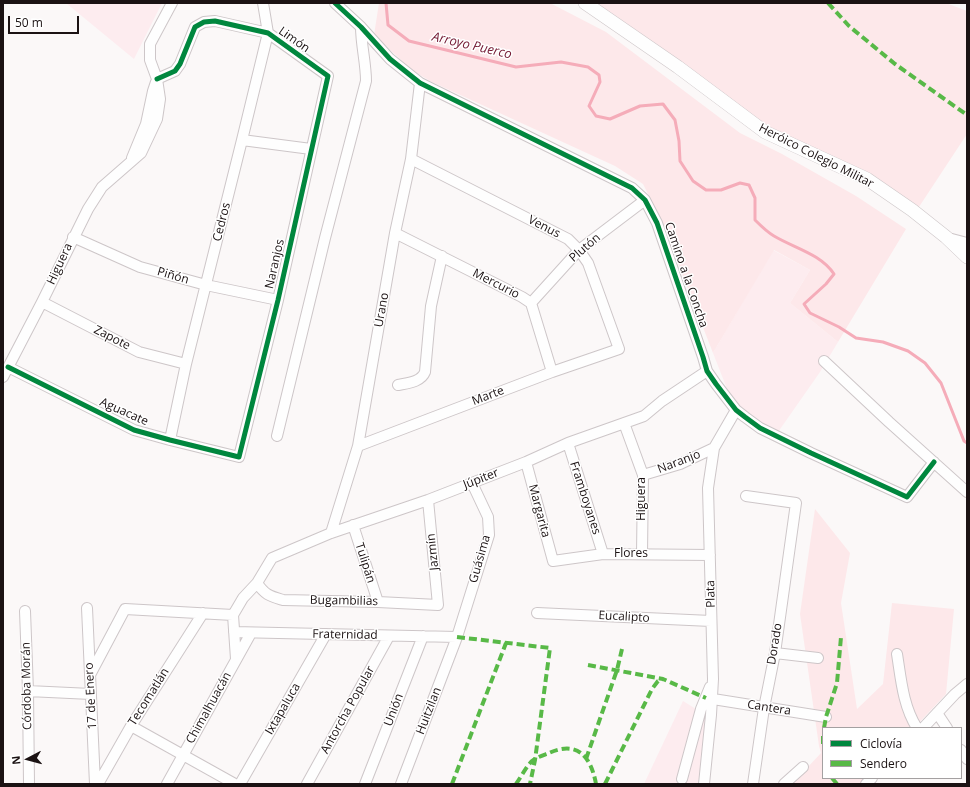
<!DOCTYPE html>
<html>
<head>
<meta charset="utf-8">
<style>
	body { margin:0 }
	#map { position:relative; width:970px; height:787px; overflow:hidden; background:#fbf8f8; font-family:"Open Sans",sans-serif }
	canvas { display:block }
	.frame { position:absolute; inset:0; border:4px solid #1b1213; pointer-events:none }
	.legend { position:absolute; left:822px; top:727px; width:140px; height:52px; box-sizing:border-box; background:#fff; border:1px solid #a4a0a1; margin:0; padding:5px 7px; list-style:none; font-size:12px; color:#1b1213 }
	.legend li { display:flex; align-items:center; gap:8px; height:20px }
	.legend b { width:20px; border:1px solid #a4a0a1 }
	.north { position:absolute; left:8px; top:739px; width:40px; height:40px; -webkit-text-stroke:3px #fff; paint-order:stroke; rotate:264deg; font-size:11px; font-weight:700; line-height:16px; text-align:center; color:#1b1213 }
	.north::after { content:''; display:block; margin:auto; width:14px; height:18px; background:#1b1213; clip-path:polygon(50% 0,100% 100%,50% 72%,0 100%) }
	.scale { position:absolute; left:8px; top:16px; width:71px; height:18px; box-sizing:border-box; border:2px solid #1b1213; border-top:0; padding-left:5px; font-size:12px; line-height:14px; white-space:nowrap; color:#1b1213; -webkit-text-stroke:3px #fff; paint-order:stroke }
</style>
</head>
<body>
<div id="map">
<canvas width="970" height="787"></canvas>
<div class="frame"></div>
<ul class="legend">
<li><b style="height:5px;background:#00873e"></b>Ciclovía</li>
<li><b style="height:5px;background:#58b947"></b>Sendero</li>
</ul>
<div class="north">N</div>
<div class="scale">50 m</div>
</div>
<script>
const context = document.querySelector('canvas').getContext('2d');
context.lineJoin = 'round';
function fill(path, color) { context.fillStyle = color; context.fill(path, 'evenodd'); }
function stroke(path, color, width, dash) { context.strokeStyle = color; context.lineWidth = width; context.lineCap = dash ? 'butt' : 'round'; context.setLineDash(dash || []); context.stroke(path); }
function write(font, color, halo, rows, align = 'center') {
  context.font = font + ' "Open Sans",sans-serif'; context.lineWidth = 3; context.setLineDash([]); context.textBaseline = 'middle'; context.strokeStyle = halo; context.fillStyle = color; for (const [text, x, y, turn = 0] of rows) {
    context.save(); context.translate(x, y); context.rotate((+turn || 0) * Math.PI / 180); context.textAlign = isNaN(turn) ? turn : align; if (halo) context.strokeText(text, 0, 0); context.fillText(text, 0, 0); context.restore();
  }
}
fill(new Path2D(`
	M 66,3 L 162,3 L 134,59 Z
	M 773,250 L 810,270 L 790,303 L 838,342 L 820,372 L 776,435 L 744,415 L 731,399 L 713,353 Z
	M 683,701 L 709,717 L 698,784 L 644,784 Z`), '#fdecef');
fill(new Path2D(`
	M 379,3 L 550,3 L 606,32 L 740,133 L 782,154 L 856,196 L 906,229 L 838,342 L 790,303 L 810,270 L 774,250 L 713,353 L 662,222 L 643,184 L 615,166 L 432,82 L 413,71 L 374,35 Z
	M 592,3 L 946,3 L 967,11 L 967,134 L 913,216 L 869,187 L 764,128 Z
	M 815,509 L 850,553 L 841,603 L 857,709 L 883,684 L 892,603 L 954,609 L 946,694 L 914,728 L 823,728 L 823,778 L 866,778 L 860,784 L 792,784 L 821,753 L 819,746 L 800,614 Z`), '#fde8ea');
stroke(new Path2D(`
	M 386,3 L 388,25 L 409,41 L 475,57 L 516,67 L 561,62 L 588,67 L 599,75 L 600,82 L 589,106 L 596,116 L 610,119 L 640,106 L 663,104 L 675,120 L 679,141 L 680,161 L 693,181 L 706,190 L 721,190 L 740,183 L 749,185 L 755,198 L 755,220 C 761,226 767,232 774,236 C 794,248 821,254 834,274 L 826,284 L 804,304 L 810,313 L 839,327 L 856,338 L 883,342 L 908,351 L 925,363 L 941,383 L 964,441 L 967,443`), '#f5acb9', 3);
const minor = new Path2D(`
	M 335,3 L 361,27 L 390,59 L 420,83 L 632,188 L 645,200 L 657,223 L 703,357 L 707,371 L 716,384 L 736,410 L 745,417 L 760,428 L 811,453 L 907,497 L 934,462
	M 242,140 L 311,149
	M 132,158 L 146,124 L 153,91 L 156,82
	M 395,233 L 522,297 L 531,303 L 552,372
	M 73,237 L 140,267 L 206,285 L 278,300
	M 948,238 L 967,243
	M 42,302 L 139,352 L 186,364
	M 531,303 L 579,250 L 645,200
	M 824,361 L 889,422 L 967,492
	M 8,367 L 134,430 L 170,440 L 239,457 L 278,300 L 328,76 L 268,33 L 215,21 L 204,22 L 195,27 L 180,64 L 175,71 L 157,79
	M 3,377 L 42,302 L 88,209 L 102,187 L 141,153 L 157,119 L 160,99 L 157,79 L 150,60 L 150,44 L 172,3
	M 398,385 C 408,383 421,382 425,372 L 431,306 L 442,256
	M 624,423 L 643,475 L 642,554
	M 277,436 L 325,238 L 366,81 C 366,63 361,45 361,27
	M 170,440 L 186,364 L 242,140 L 268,33 L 263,3
	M 568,443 L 603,554
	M 358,446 L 552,372 L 619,349 L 588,263 L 579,250 L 568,239 L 411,159
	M 526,462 L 553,561 L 603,554 L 710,555
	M 643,475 L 680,464 L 714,448
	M 746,496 L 796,503 L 775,653 L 764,708 L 753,784
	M 353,525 L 378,602
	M 331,533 L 358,446 L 395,233 L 411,159 L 420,83
	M 257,583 C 265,595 270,596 283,600 L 378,602 L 438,605 L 428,500
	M 87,608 L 95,784
	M 25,611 L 28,691 L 29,784
	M 537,613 L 711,621
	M 234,632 L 457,637
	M 775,653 L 818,658
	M 897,654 C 901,679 903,706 917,728
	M 236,659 L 233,615 L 243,598 L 257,583 L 272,558 L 331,533 L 428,500 L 526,462 L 568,443 L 644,416 L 662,401 L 707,371
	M 90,675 L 125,609 L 233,615
	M 28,691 L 91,694
	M 713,699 L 826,717
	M 937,713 L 947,728
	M 131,726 L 235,784
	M 923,728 L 955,694 L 967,684
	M 961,750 L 967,759
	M 682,779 L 701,709 L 710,687
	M 98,784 L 131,726 L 203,613
	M 167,784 L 251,633
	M 240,784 L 326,634
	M 307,784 L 389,636
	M 365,784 L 423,636
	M 401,784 L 457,637 L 489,535 L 488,517 L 472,483
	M 704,784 L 711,715 L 713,679 L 708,488 L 714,448 L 736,410
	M 784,784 L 803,767
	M 866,784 L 872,778`);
const tertiary = new Path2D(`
	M 585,3 L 678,67 L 765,132 L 867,179 L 912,210 L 946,237 L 967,257`);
stroke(minor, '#cdc6c8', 12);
stroke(tertiary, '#cdc6c8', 14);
stroke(minor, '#fefefe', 10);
stroke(tertiary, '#fefefe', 13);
stroke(new Path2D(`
	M 828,3 L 849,26 L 895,64 L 967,115
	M 457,637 L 550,648 L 535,760 L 530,784
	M 588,665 L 663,679 L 706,698
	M 824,728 L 826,717 L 837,683 L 841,637
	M 823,736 L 823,747
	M 586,759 L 617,670 L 622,649
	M 832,778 L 837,784
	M 452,784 L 506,643
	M 516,784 C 521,777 526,767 532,761 C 537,757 544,755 549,753 C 578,740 591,757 596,784
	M 605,784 L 652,689 L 658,681 L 663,679`), '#58b947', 4, [8, 4]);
stroke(new Path2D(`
	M 335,3 L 361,27 L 390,59 L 420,83 L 632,188 L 645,200 L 657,223 L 703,357 L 707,371 L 716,384 L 736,410 L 745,417 L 760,428 L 811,453 L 907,497 L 934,462
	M 8,367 L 134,430 L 170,440 L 239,457 L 278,300 L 328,76 L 268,33 L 215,21 L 204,22 L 195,27 L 180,64 L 175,71 L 157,79`), '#00873e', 5);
write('12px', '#1b1213', '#fff', [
	["Limón",294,40,35],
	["Heróico Colegio Militar",816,156,27],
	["Cedros",222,222,-76],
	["Venus",544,227,27],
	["Plutón",585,248,-41],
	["Higuera",60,264,-65],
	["Naranjos",275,264,-77],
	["Camino a la Concha",686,275,71],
	["Piñón",173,276,16],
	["Mercurio",496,284,27],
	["Urano",382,310,-80],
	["Zapote",112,338,27],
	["Marte",488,396,-21],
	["Aguacate",124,412,24],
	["Naranjo",679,462,-21],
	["Júpiter",481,479,-21],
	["Framboyanes",585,498,72],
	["Higuera",642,499,-90],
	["Margarita",539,511,75],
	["Jazmín",433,552,-96],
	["Flores",631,554],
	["Guásima",480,559,-74],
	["Tulipán",365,563,72],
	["Plata",711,594,-91],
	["Bugambilias",344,601,1],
	["Eucalipto",624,617,3],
	["Fraternidad",345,635,1],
	["Dorado",775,644,-81],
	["Córdoba Morán",27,686,-91],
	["17 de Enero",91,696,-93],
	["Tecomatlán",149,697,-58],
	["Chimalhuacán",209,708,-61],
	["Cantera",769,708,9],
	["Ixtapaluca",283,709,-60],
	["Antorcha Popular",348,710,-61],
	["Unión",394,710,-69],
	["Huitzilan",429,711,-69]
]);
write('italic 13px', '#721731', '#fff', [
	["Arroyo Puerco",472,46,13]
]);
</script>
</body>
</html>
